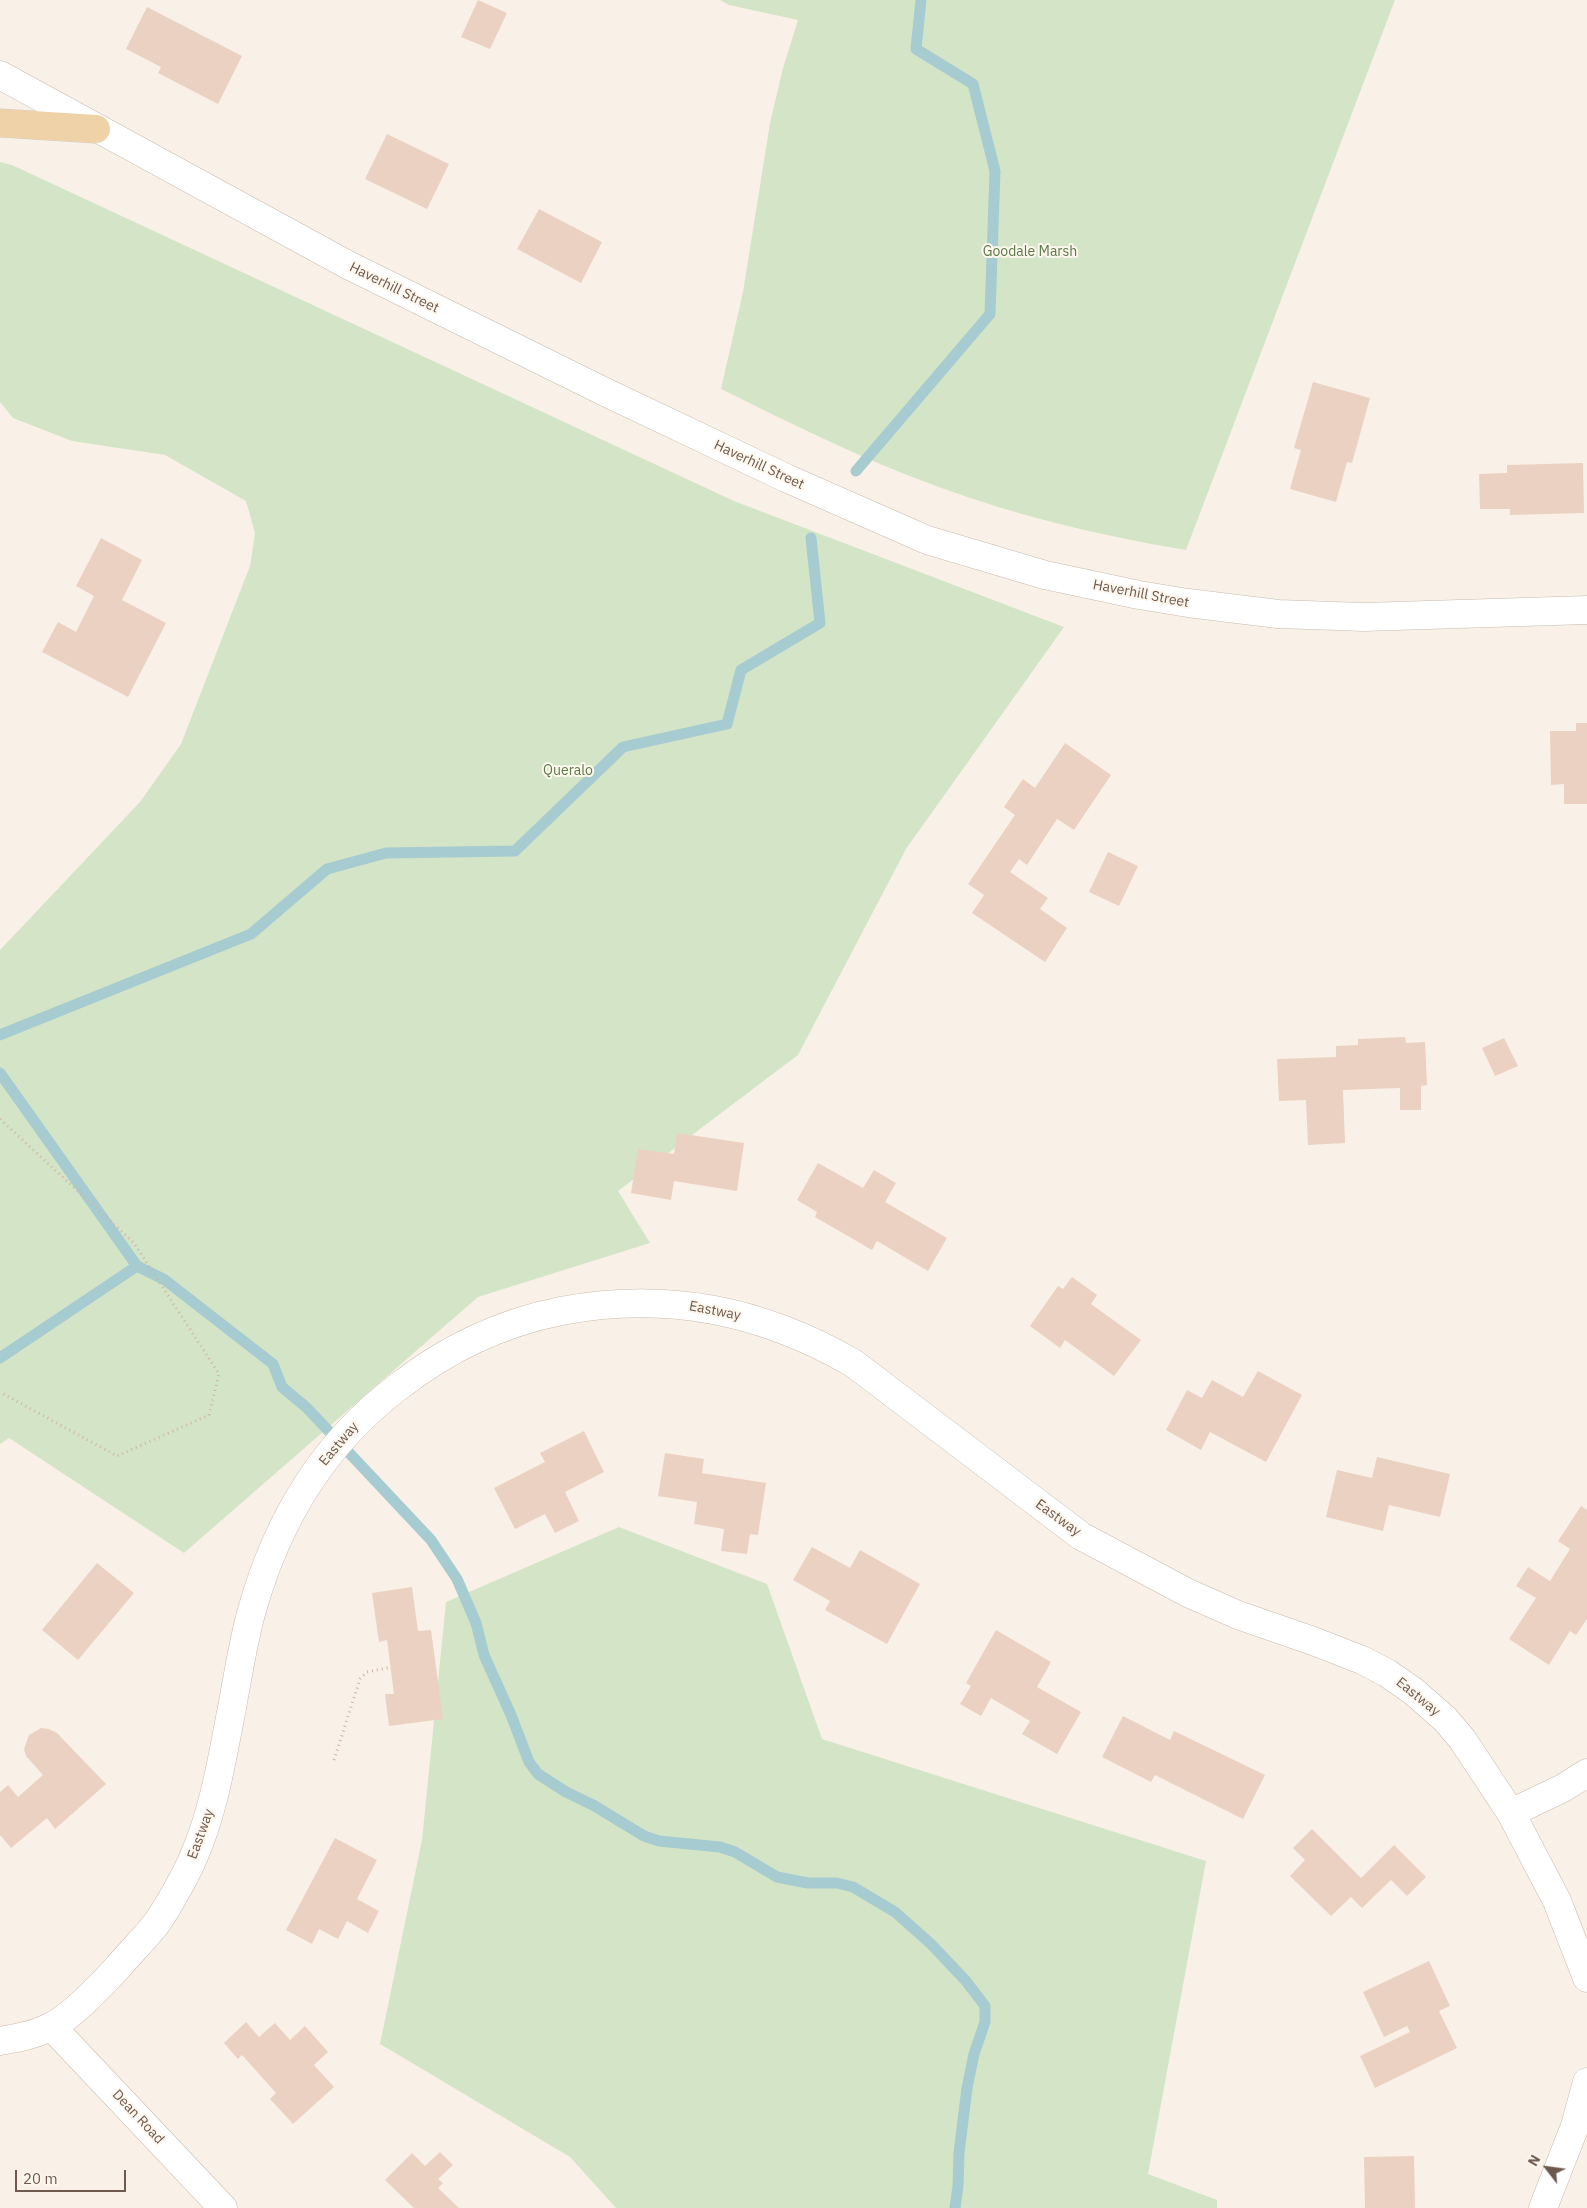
<!DOCTYPE html>
<html>
<head>
<meta charset="utf-8">
<style>
	body { margin:0 }
	#map { position:relative; width:1587px; height:2208px; overflow:hidden; background:#f9f1e7; font-family:"IBM Plex Sans",sans-serif }
	canvas { display:block }
	.north { position:absolute; left:1522px; top:2143px; width:50px; height:50px; -webkit-text-stroke:4px #fcf6ed; paint-order:stroke; rotate:300deg; font-size:14px; font-weight:700; line-height:20px; text-align:center; color:#6f594f }
	.north::after { content:''; display:block; margin:auto; width:18px; height:22px; background:#6f594f; clip-path:polygon(50% 0,100% 100%,50% 72%,0 100%) }
	.scale { position:absolute; left:15px; top:2170px; width:111px; height:22px; box-sizing:border-box; border:2px solid #6f594f; border-top:0; padding-left:6px; font-size:15px; line-height:18px; white-space:nowrap; color:#6f594f; -webkit-text-stroke:4px #fcf6ed; paint-order:stroke }
</style>
</head>
<body>
<div id="map">
<canvas width="1587" height="2208"></canvas>
<div class="north">N</div>
<div class="scale">20 m</div>
</div>
<script>
const context = document.querySelector('canvas').getContext('2d');
context.lineJoin = 'round';
function fill(path, color) { context.fillStyle = color; context.fill(path, 'evenodd'); }
function stroke(path, color, width, dash) { context.strokeStyle = color; context.lineWidth = width; context.lineCap = dash ? 'butt' : 'round'; context.setLineDash(dash || []); context.stroke(path); }
function write(font, color, halo, rows, align = 'center') {
  context.font = font + ' "IBM Plex Sans",sans-serif'; context.lineWidth = 4; context.setLineDash([]); context.textBaseline = 'middle'; context.strokeStyle = halo; context.fillStyle = color; for (const [text, x, y, turn = 0] of rows) {
    context.save(); context.translate(x, y); context.rotate((+turn || 0) * Math.PI / 180); context.textAlign = isNaN(turn) ? turn : align; if (halo) context.strokeText(text, 0, 0); context.fillText(text, 0, 0); context.restore();
  }
}
fill(new Path2D(`
	M 720,0 L 1395,0 L 1186,550 C 1101,536 1017,516 936,486 C 862,459 792,424 721,389 L 743,292 L 770,123 L 783,68 L 798,20 L 729,5 Z
	M 0,162 L 12,165 L 734,501 L 1064,627 L 906,849 L 798,1055 L 618,1191 L 650,1243 L 478,1297 L 184,1553 L 9,1438 L 0,1444 L 0,950 L 140,802 L 181,744 L 250,566 L 255,533 L 246,501 L 165,455 L 72,441 L 13,418 L 0,402 Z
	M 619,1527 L 767,1584 L 822,1739 L 1206,1861 L 1148,2174 L 1217,2200 L 1217,2208 L 616,2208 L 570,2157 L 380,2044 L 422,1840 L 446,1602 Z`), '#d4e5c7');
stroke(new Path2D(`
	M 856,471 L 990,314 L 995,171 L 973,84 L 916,49 L 921,0
	M 0,1035 L 251,934 L 327,869 L 386,853 L 515,851 L 623,747 L 727,724 L 741,670 L 820,623 L 811,538
	M 0,1073 L 137,1266 L 165,1280 L 273,1364 L 282,1387 L 307,1408 L 431,1540 L 457,1579 L 476,1623 L 484,1655 L 511,1715 L 529,1762 L 538,1774 L 566,1792 L 593,1805 L 644,1836 L 659,1841 L 720,1847 L 735,1852 L 777,1877 L 808,1883 L 837,1883 L 853,1887 L 895,1912 L 931,1944 L 966,1981 L 985,2006 L 985,2022 L 974,2054 L 967,2088 L 959,2153 L 958,2186 L 955,2208
	M 0,1358 L 137,1266`), '#a6cbd0', 11);
fill(new Path2D(`
	M 478,0 L 507,13 L 490,49 L 461,37 Z
	M 147,7 L 242,56 L 218,104 L 158,73 L 161,67 L 126,49 Z
	M 387,134 L 449,164 L 427,209 L 365,179 Z
	M 539,209 L 602,242 L 581,283 L 517,249 Z
	M 1313,382 L 1370,398 L 1352,463 L 1347,462 L 1336,502 L 1290,489 L 1301,450 L 1294,448 Z
	M 1583,463 L 1584,513 L 1510,515 L 1510,509 L 1480,509 L 1479,474 L 1507,473 L 1507,465 Z
	M 101,538 L 142,560 L 122,600 L 166,623 L 128,697 L 42,652 L 58,622 L 76,632 L 94,596 L 76,586 Z
	M 1576,723 L 1587,723 L 1587,804 L 1564,804 L 1564,784 L 1551,785 L 1550,731 L 1576,731 Z
	M 1065,743 L 1111,775 L 1074,830 L 1057,819 L 1027,865 L 1019,859 L 1010,872 L 1048,898 L 1040,909 L 1067,928 L 1045,962 L 972,913 L 984,895 L 968,884 L 1015,815 L 1004,807 L 1023,779 L 1035,788 Z
	M 1108,852 L 1138,866 L 1119,906 L 1089,892 Z
	M 1405,1037 L 1406,1043 L 1425,1042 L 1427,1085 L 1421,1086 L 1421,1110 L 1400,1110 L 1400,1088 L 1343,1090 L 1345,1143 L 1308,1145 L 1306,1100 L 1279,1101 L 1277,1059 L 1336,1057 L 1336,1046 L 1358,1045 L 1358,1039 Z
	M 1504,1038 L 1518,1066 L 1495,1076 L 1482,1048 Z
	M 677,1133 L 744,1143 L 737,1191 L 674,1181 L 671,1200 L 631,1193 L 638,1149 L 674,1154 Z
	M 818,1163 L 863,1188 L 874,1170 L 896,1183 L 885,1202 L 947,1238 L 928,1271 L 877,1241 L 872,1250 L 815,1217 L 817,1212 L 797,1200 Z
	M 1072,1277 L 1097,1295 L 1091,1304 L 1141,1340 L 1114,1376 L 1065,1340 L 1060,1348 L 1030,1326 L 1058,1286 L 1063,1289 Z
	M 1258,1371 L 1302,1395 L 1266,1462 L 1210,1432 L 1201,1450 L 1166,1430 L 1187,1390 L 1202,1398 L 1212,1380 L 1243,1397 Z
	M 584,1431 L 604,1472 L 565,1492 L 579,1521 L 555,1533 L 545,1514 L 515,1529 L 494,1488 L 545,1462 L 540,1453 Z
	M 665,1453 L 704,1459 L 702,1473 L 766,1483 L 758,1535 L 750,1534 L 747,1554 L 721,1551 L 724,1529 L 694,1524 L 697,1502 L 658,1496 Z
	M 1377,1457 L 1450,1474 L 1440,1517 L 1389,1505 L 1383,1531 L 1326,1517 L 1337,1470 L 1372,1478 Z
	M 1581,1506 L 1587,1510 L 1587,1619 L 1576,1635 L 1570,1631 L 1549,1665 L 1509,1639 L 1536,1598 L 1516,1586 L 1528,1567 L 1550,1581 L 1570,1549 L 1558,1541 Z
	M 812,1547 L 850,1568 L 860,1550 L 920,1584 L 887,1644 L 825,1610 L 830,1601 L 793,1580 Z
	M 97,1563 L 134,1593 L 78,1660 L 42,1630 Z
	M 412,1587 L 418,1631 L 431,1630 L 443,1719 L 389,1726 L 385,1694 L 394,1694 L 387,1640 L 379,1642 L 372,1593 Z
	M 996,1630 L 1051,1662 L 1037,1687 L 1081,1712 L 1057,1754 L 1022,1734 L 1030,1721 L 991,1698 L 981,1716 L 960,1704 L 971,1686 L 966,1683 Z
	M 1123,1716 L 1170,1740 L 1174,1731 L 1265,1775 L 1243,1819 L 1155,1775 L 1151,1782 L 1102,1757 Z
	M 41,1728 L 49,1729 L 57,1733 L 106,1784 L 55,1829 L 47,1818 L 11,1848 L 0,1835 L 0,1792 L 8,1785 L 18,1797 L 43,1775 L 26,1756 L 24,1749 L 29,1735 Z
	M 1312,1829 L 1361,1878 L 1394,1845 L 1426,1877 L 1407,1896 L 1391,1880 L 1362,1908 L 1351,1897 L 1331,1916 L 1290,1876 L 1305,1860 L 1293,1848 Z
	M 335,1838 L 377,1860 L 357,1899 L 379,1911 L 368,1933 L 347,1921 L 338,1939 L 319,1929 L 312,1944 L 286,1930 Z
	M 1429,1961 L 1450,2006 L 1439,2011 L 1457,2048 L 1375,2088 L 1360,2056 L 1410,2032 L 1407,2026 L 1384,2037 L 1363,1992 Z
	M 246,2022 L 259,2037 L 275,2023 L 290,2040 L 305,2026 L 328,2052 L 314,2065 L 334,2087 L 293,2124 L 270,2099 L 276,2093 L 242,2055 L 238,2059 L 224,2043 Z
	M 440,2152 L 453,2165 L 438,2179 L 443,2183 L 438,2188 L 459,2208 L 414,2208 L 385,2180 L 412,2153 L 425,2166 Z
	M 1414,2156 L 1415,2208 L 1365,2208 L 1364,2157 Z`), '#ebd1c2');
const minor = new Path2D(`
	M 0,75 L 348,265 L 603,391 L 786,478 L 927,540 L 1045,575 L 1139,595 L 1188,603 L 1278,614 L 1364,617 L 1587,610
	M 1511,1813 L 1563,1788 L 1587,1773
	M 52,2027 L 223,2208
	M 0,2041 C 17,2038 34,2035 50,2027 C 70,2018 103,1984 118,1967 C 130,1953 144,1939 156,1924 C 167,1909 187,1873 194,1856 C 213,1812 221,1765 230,1718 C 237,1683 242,1645 252,1610 C 277,1521 324,1443 398,1387 C 445,1350 501,1323 561,1311 C 666,1291 761,1310 853,1363 L 1081,1536 L 1188,1593 L 1238,1615 L 1313,1641 L 1362,1660 L 1387,1673 L 1413,1691 L 1445,1719 L 1462,1739 L 1511,1813 L 1557,1901 L 1587,1978
	M 1543,2208 L 1575,2126 L 1587,2082`);
const major = new Path2D(`
	M 0,123 L 96,129`);
stroke(minor, '#c9b9ae', 29);
stroke(major, '#d4cdca', 29);
stroke(new Path2D(`
	M 0,1119 L 134,1243 L 219,1374 L 209,1415 L 117,1456 L 0,1392
	M 334,1760 L 360,1679 L 367,1672 L 391,1667`), '#d0b4a6', 3, [1, 4]);
stroke(minor, '#fff', 28);
stroke(major, '#efd2a8', 28);
write('14px', '#5b794c', '#fcf6ed', [
	["Goodale Marsh",1030,252],
	["Queralo",568,771]
]);
write('14px', '#6f594f', '#fcf6ed', [
	["Haverhill Street",394,288,26],
	["Haverhill Street",759,465,25],
	["Haverhill Street",1141,594,11],
	["Eastway",715,1311,11],
	["Eastway",339,1444,-50],
	["Eastway",1058,1518,36],
	["Eastway",1418,1697,39],
	["Eastway",201,1834,-70],
	["Dean Road",138,2117,47]
]);
</script>
</body>
</html>
